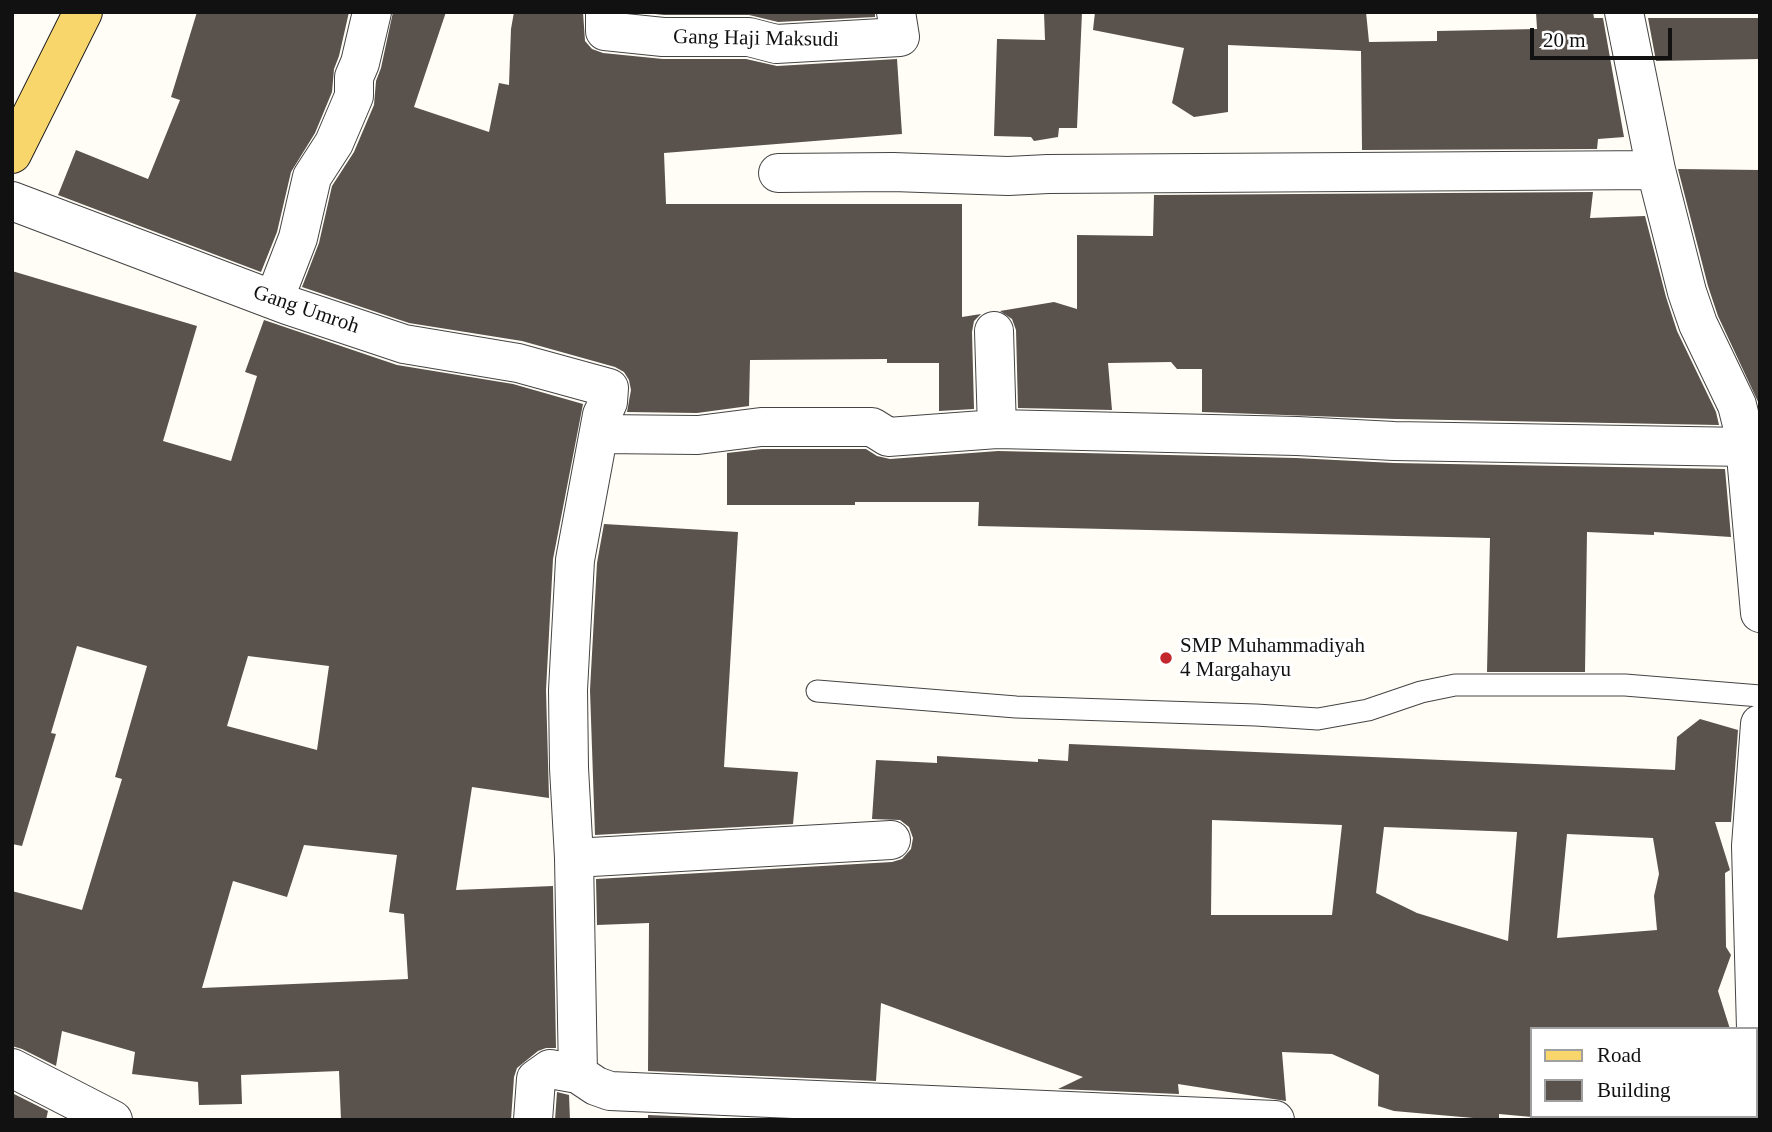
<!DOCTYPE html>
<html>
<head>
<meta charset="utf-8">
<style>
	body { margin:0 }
	#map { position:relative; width:1772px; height:1132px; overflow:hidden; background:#fffdf5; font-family:"Times New Roman",serif }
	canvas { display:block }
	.frame { position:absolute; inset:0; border:14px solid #111; pointer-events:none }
	.legend { position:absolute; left:1530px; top:1027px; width:228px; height:91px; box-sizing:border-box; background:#fff; border:2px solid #a0a0a0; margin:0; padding:9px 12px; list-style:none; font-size:21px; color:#111 }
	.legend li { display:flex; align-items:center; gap:14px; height:35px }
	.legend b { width:35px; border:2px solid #a0a0a0 }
	.scale { position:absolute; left:1530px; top:28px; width:142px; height:32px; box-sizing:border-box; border:4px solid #111; border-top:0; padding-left:9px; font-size:21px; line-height:24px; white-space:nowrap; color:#111; -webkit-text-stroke:5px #fff; paint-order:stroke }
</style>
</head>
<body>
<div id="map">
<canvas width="1772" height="1132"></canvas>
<div class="frame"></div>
<ul class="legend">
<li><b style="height:9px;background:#f9d66b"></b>Road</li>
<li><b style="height:19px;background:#5a524d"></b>Building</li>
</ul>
<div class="scale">20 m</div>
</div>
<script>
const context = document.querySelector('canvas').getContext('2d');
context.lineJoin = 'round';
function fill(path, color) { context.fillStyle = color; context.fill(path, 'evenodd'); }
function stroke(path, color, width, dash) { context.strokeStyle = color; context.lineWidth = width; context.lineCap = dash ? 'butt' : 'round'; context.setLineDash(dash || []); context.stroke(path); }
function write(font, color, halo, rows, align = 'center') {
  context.font = font + ' "Times New Roman",serif'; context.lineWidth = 7; context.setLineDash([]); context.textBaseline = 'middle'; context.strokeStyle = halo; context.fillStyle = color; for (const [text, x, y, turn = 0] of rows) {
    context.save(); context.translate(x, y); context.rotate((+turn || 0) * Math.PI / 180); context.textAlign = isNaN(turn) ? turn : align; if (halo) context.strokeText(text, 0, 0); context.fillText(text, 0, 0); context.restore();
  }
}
fill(new Path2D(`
	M 197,12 L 349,12 L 339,56 L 334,69 L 332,92 L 315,133 L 291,172 L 277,232 L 261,272 L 58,195 L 76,150 L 148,179 L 180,100 L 171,97 Z
	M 393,12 L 446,12 L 414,107 L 489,132 L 499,83 L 509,85 L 511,29 L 514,12 L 583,12 L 585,41 L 592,49 L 603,53 L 663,59 L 746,59 L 777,66 L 897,59 L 902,134 L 664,153 L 666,204 L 962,204 L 962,317 L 981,314 L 974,321 L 972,332 L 974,409 L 939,411 L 939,363 L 887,363 L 887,359 L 750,360 L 749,406 L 697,413 L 627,412 L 631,390 L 629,380 L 624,372 L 615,367 L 522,341 L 409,323 L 302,287 L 319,243 L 332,186 L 354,152 L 374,105 L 376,81 L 381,68 Z
	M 636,12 L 875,12 L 875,17 L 778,22 L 749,15 L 664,15 Z
	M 1044,12 L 1082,12 L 1077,128 L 1059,128 L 1058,137 L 1034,141 L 1031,137 L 994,136 L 997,39 L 1045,40 Z
	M 1095,12 L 1366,12 L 1369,42 L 1437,41 L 1437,31 L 1537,29 L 1536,12 L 1593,12 L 1594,18 L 1603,18 L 1624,137 L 1598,139 L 1597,149 L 1362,150 L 1361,51 L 1228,45 L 1228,112 L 1194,117 L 1172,103 L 1184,48 L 1093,30 Z
	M 1648,18 L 1760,18 L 1760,59 L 1656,61 Z
	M 1678,169 L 1760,170 L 1760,406 L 1718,316 L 1708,286 Z
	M 1593,192 L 1590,218 L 1645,216 L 1666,297 L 1677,331 L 1716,412 L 1719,425 L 1395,419 L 1202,412 L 1202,369 L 1177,369 L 1171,362 L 1108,363 L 1112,410 L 1018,408 L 1016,330 L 1012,319 L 1000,311 L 1054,302 L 1077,309 L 1077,235 L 1153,236 L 1154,195 Z
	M 12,271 L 197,326 L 163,441 L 231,461 L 257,376 L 245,372 L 264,320 L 397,365 L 513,384 L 583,404 L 553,559 L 546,690 L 549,798 L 472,787 L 456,890 L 553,886 L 556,1048 L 546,1048 L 538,1051 L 517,1068 L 514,1077 L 511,1120 L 341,1120 L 339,1071 L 241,1075 L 242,1104 L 199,1105 L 198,1082 L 132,1074 L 135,1052 L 62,1031 L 56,1066 L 22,1049 L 12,1046 L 12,891 L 82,910 L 122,779 L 115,777 L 147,666 L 77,646 L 51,733 L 56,734 L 22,846 L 12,844 ZM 248,656 L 329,666 L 317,750 L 227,726 ZM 304,845 L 397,855 L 389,912 L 404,914 L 408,979 L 202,988 L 233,881 L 287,897 Z
	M 762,449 L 866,449 L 877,456 L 890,459 L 998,451 L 1296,458 L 1394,463 L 1725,469 L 1731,537 L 1654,532 L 1654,535 L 1587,532 L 1585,672 L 1487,672 L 1490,538 L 978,526 L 979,502 L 855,502 L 855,505 L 727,505 L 727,453 Z
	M 604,524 L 738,532 L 724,767 L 798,772 L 793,824 L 595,835 L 590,690 L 597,563 Z
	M 1700,719 L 1738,730 L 1731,822 L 1715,822 L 1730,870 L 1725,873 L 1726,947 L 1731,955 L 1718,991 L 1730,1029 L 1532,1029 L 1532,1117 L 1499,1114 L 1499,1120 L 1496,1120 L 1394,1111 L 1378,1106 L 1379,1075 L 1332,1054 L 1282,1052 L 1286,1101 L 1178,1084 L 1179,1094 L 1058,1089 L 1083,1077 L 881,1003 L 876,1081 L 648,1071 L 649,923 L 597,925 L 596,879 L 892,862 L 902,859 L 911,849 L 913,838 L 909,827 L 900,820 L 872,819 L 876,760 L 937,763 L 937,756 L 1038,762 L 1038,759 L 1068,761 L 1069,744 L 1675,770 L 1677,737 ZM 1212,820 L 1342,825 L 1332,915 L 1211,915 ZM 1384,827 L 1517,832 L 1508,941 L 1417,913 L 1376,893 ZM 1567,834 L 1653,838 L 1659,874 L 1654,896 L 1657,930 L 1557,938 Z
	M 557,1092 L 569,1095 L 570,1120 L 555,1120 Z
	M 12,1093 L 48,1111 L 46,1120 L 12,1120 Z
	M 648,1115 L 767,1120 L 648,1120 Z`), '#5a524d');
const service = new Path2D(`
	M 817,691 L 1016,707 L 1256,715 L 1318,719 L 1368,710 L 1421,692 L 1455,685 L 1625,685 L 1760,696`);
const minor = new Path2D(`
	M 605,12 L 605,31 L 663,37 L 749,37 L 776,44 L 900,37 L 896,12
	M 1624,12 L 1656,170 L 1687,292 L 1698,324 L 1737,405 L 1744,433 L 1760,613
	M 778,173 L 893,172 L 1008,176 L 1048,174 L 1656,170
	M 12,201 L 287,305 L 404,344 L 518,363 L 609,388 L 608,402 L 602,415 L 575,560 L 568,690 L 569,768 L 574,858 L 578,1074 L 550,1069 L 536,1079 L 533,1120
	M 274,300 L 298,238 L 312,177 L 334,143 L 354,96 L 354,77 L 360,63 L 372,12
	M 997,429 L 1297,436 L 1394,441 L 1746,447
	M 600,434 L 698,435 L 761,427 L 872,427 L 888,437 L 997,429 L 994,331
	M 574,858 L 891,840
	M 1756,1029 L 1751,846 L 1760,724
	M 1756,1032 L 1760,1066
	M 12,1068 L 113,1120
	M 578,1074 L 596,1086 L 610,1091 L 1275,1120
	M 1756,1109 L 1760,1109
	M 1709,1120 L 1725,1116`);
const primary = new Path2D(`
	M 12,154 L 83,12`);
stroke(service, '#444', 23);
stroke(minor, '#444', 40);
stroke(primary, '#222', 40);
stroke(service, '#fff', 21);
stroke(minor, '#fff', 38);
stroke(primary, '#f9d66b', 38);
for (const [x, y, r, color] of [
	[1166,658,7,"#c4262e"]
]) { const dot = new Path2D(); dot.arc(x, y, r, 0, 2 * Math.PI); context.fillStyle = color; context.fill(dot); stroke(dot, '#fff', 2.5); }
write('21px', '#111', '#fff', [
	["Gang Haji Maksudi",756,39,1],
	["Gang Umroh",306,310,19]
]);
write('21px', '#111', '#fff', [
	["SMP Muhammadiyah",1180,646],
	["4 Margahayu",1180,670]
], 'left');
</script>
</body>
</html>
